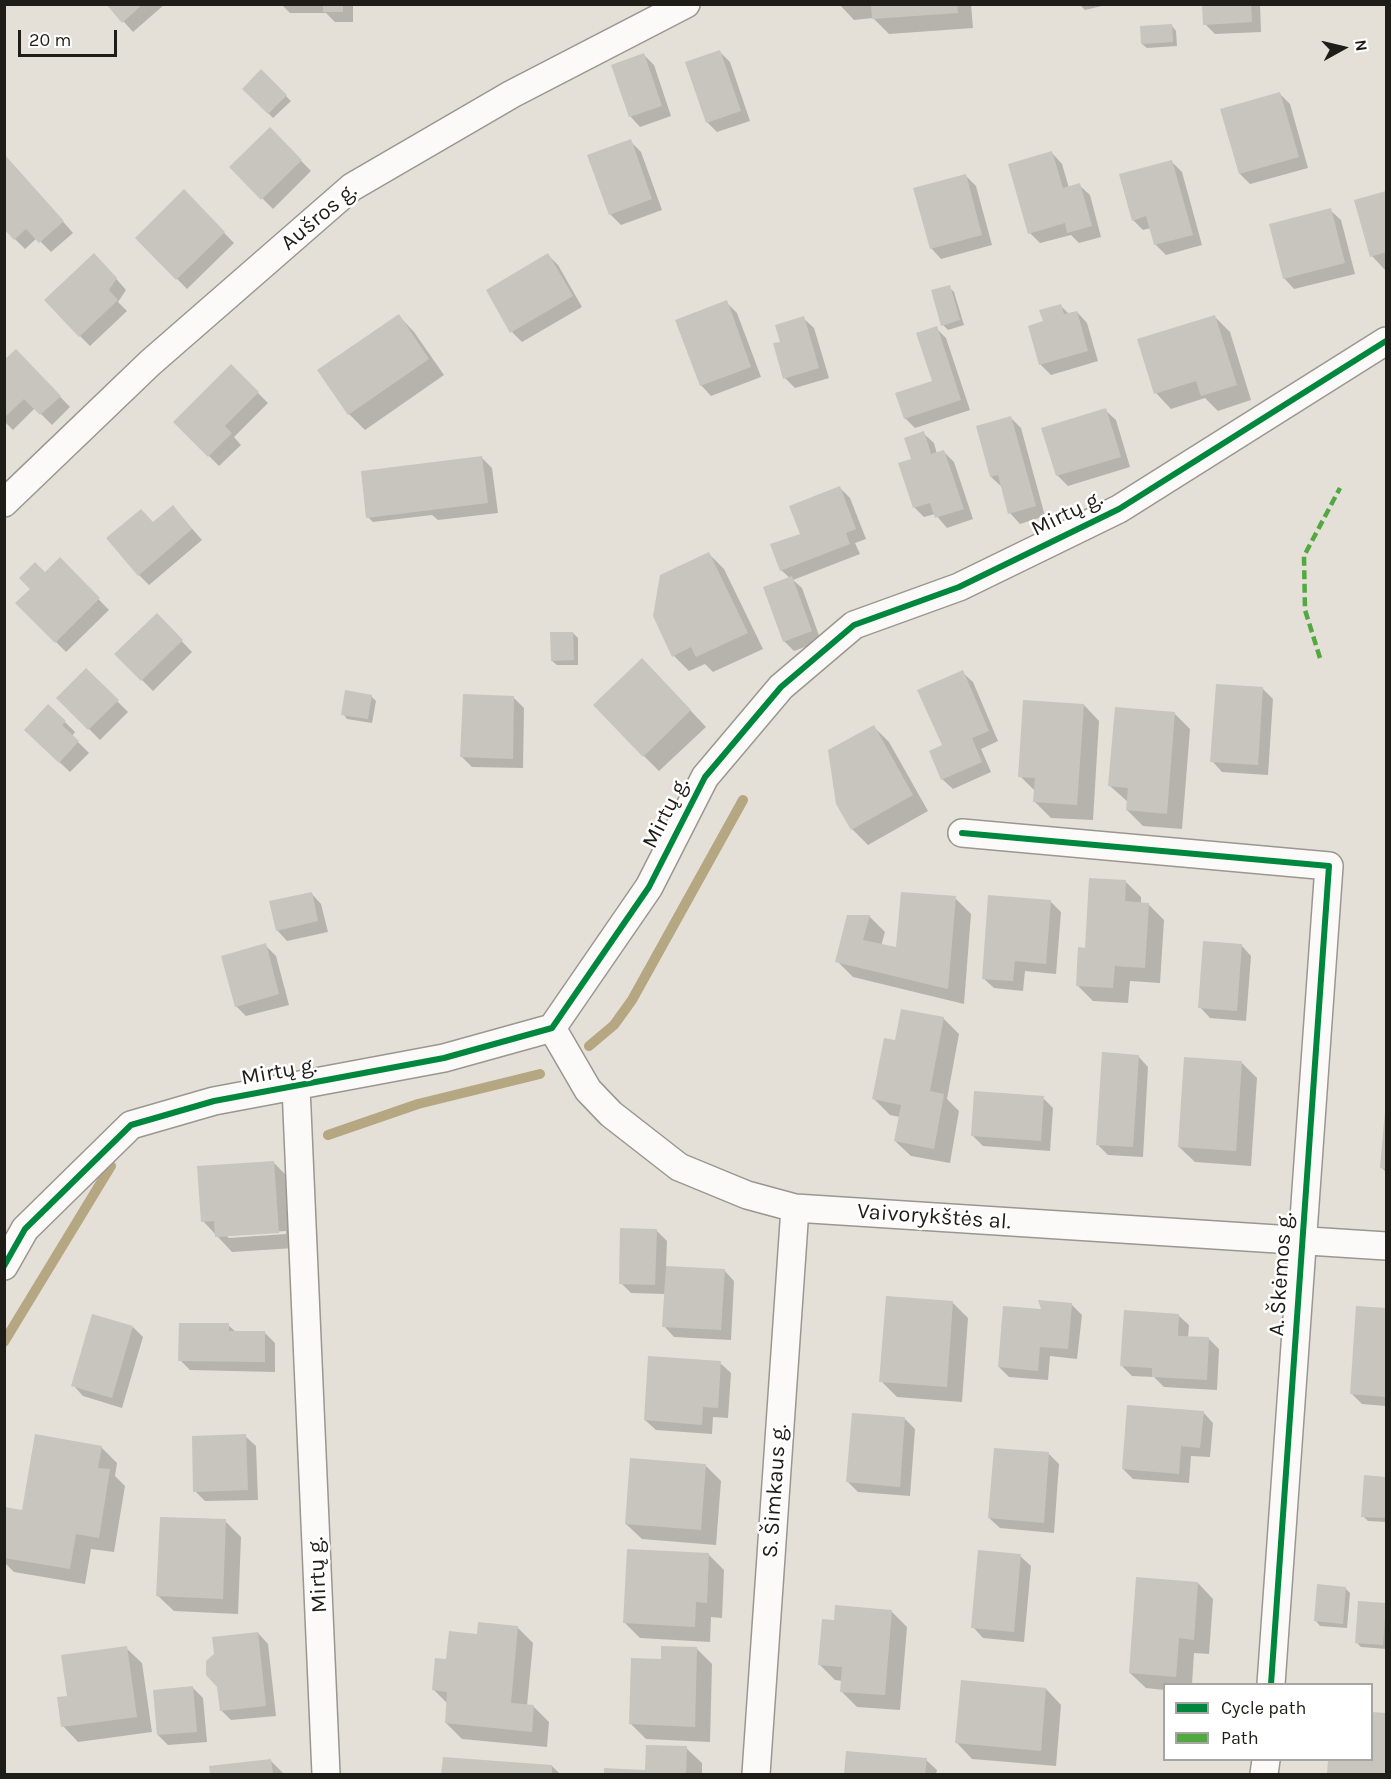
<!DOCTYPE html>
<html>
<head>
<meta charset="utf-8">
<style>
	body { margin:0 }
	#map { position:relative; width:1391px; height:1779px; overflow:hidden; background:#e4e0d7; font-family:Karla,sans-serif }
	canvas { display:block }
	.frame { position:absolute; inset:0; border:6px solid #1f1d17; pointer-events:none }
	.legend { position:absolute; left:1163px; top:1683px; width:210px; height:78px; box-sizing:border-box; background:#fff; border:2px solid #a5a5a2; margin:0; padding:8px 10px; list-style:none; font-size:18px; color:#1f1d17 }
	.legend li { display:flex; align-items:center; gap:12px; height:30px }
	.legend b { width:30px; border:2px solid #a5a5a2 }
	.north { position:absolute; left:1313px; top:18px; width:60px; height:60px; -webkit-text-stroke:4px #fff; paint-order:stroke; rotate:82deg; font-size:16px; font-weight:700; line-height:24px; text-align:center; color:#1f1d17 }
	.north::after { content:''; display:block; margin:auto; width:21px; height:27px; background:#1f1d17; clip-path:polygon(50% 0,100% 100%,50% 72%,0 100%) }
	.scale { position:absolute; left:18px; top:30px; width:99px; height:27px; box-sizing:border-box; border:3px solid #1f1d17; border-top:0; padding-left:8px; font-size:18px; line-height:21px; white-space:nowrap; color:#1f1d17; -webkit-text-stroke:4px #fff; paint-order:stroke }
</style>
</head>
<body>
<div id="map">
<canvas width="1391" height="1779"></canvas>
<div class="frame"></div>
<ul class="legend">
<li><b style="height:8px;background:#00873e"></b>Cycle path</li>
<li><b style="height:8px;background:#52a942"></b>Path</li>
</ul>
<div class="north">N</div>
<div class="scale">20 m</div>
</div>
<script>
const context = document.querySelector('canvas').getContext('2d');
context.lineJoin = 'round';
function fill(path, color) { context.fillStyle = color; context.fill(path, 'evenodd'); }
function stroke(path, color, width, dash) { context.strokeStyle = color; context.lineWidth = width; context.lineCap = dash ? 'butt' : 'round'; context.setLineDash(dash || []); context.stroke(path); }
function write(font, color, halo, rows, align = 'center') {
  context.font = font + ' Karla,sans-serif'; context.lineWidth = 5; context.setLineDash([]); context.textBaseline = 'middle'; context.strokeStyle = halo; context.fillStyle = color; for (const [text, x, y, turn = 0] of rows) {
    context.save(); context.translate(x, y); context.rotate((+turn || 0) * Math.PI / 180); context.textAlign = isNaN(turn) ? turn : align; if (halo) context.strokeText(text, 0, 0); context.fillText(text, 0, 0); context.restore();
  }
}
fill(new Path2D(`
	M 108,4 L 165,4 L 133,32 Z
	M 281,4 L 353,4 L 353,22 L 335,22 L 326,13 L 290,13 Z
	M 839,4 L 971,4 L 973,28 L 889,34 L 873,18 L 854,20 Z
	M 1079,4 L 1110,4 L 1085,10 Z
	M 1204,4 L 1260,4 L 1261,32 L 1215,34 L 1205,24 Z
	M 1172,26 L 1176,31 L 1177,46 L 1147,48 L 1142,44 Z
	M 720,52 L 730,62 L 750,121 L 717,132 L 707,122 Z
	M 644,55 L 654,65 L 671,116 L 640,127 L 630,116 Z
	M 261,71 L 291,101 L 273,118 L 244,89 Z
	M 1280,94 L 1290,104 L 1308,168 L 1250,184 L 1240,174 Z
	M 270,129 L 311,171 L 273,209 L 231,167 Z
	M 630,141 L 641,152 L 662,210 L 621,225 L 610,214 Z
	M 1052,153 L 1062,164 L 1069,188 L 1079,185 L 1090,195 L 1101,237 L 1079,243 L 1071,235 L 1040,243 L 1030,233 Z
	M 1171,161 L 1182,172 L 1202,245 L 1166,255 L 1156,245 L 1151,228 L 1143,230 L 1133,220 Z
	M 15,167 L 73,233 L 51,252 L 37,238 L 25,249 L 15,239 Z
	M 966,176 L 976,186 L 992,245 L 941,259 L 931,248 Z
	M 184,192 L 234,243 L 187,289 L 137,238 Z
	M 1386,193 L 1386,271 L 1372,256 L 1356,201 Z
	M 1330,210 L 1341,220 L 1355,274 L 1294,289 L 1284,278 Z
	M 548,255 L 558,265 L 582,307 L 522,342 L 512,332 Z
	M 104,265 L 126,290 L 118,302 L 127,311 L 90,346 L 80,336 Z
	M 949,287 L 954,292 L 964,325 L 948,330 L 943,325 Z
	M 726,302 L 737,313 L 761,377 L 711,396 L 701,385 Z
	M 1061,306 L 1069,314 L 1077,312 L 1087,323 L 1098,361 L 1051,375 L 1040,364 L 1045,323 Z
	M 399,316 L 414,332 L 444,375 L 365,430 L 349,414 Z
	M 1214,316 L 1230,332 L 1251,400 L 1218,411 L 1205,398 L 1171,409 L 1156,393 Z
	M 803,318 L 814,328 L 829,378 L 795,388 L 785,378 L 782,343 Z
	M 936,328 L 946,338 L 970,410 L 915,428 L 905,418 L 934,381 Z
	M 16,351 L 70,407 L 52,425 L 35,408 L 13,430 L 4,421 L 4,363 Z
	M 231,366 L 268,403 L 234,437 L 241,445 L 219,466 L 175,422 Z
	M 1105,410 L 1116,420 L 1130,467 L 1068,486 L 1058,476 L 1043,429 Z
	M 1011,418 L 1021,428 L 1045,516 L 1020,524 L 1010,513 L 1002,487 L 991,477 L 978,427 Z
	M 923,433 L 934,443 L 937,454 L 944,452 L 954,462 L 973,519 L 947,528 L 935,514 L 924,517 L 914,507 L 913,460 Z
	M 482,458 L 492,468 L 498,513 L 438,520 L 432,515 L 373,522 L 368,517 Z
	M 840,488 L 850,498 L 866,539 L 855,543 L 860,554 L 793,580 L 802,588 L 821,641 L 794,651 L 784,641 L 790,578 L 781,570 L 801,535 Z
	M 173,507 L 202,540 L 149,585 L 139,575 L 154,523 Z
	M 709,554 L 724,569 L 763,649 L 713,672 L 705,664 L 689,671 L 674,656 Z
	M 60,560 L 109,610 L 66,652 L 17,603 Z
	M 157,615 L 192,652 L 153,691 L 116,654 Z
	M 573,633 L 578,638 L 578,665 L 557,665 L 552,661 Z
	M 86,670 L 128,712 L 100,740 L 58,698 Z
	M 962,672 L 973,682 L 998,741 L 981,749 L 991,772 L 953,789 L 942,779 L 944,745 Z
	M 658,676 L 706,727 L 659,771 L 644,756 Z
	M 1262,688 L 1273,699 L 1268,775 L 1222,772 L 1212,761 Z
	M 371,696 L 376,701 L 372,723 L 347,719 L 343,714 Z
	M 514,698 L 524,708 L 523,768 L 472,767 L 461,756 Z
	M 1084,705 L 1099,721 L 1093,820 L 1051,818 L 1035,802 L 1036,792 L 1020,776 Z
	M 1174,713 L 1190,729 L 1182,829 L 1143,826 L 1127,810 L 1128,802 L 1110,786 Z
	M 65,722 L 75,732 L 72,736 L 89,753 L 70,772 L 36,740 Z
	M 874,727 L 889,742 L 928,811 L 868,845 L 852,829 Z
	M 1126,882 L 1141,897 L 1141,904 L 1148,904 L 1164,920 L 1160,983 L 1130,981 L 1128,1003 L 1093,1001 L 1077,985 L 1086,949 Z
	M 311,893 L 321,904 L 328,932 L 287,941 L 277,930 Z
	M 955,898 L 971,914 L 964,1004 L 853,977 L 837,961 L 869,916 L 885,932 L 881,946 L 897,949 Z
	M 1050,901 L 1061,912 L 1056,974 L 1025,971 L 1023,991 L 994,988 L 983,978 Z
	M 265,945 L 276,956 L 289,1005 L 246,1016 L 236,1006 Z
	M 1241,945 L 1251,956 L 1246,1021 L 1210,1018 L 1200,1007 Z
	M 943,1018 L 959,1034 L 947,1099 L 959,1111 L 950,1163 L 911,1156 L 895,1141 L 900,1117 L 890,1115 L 874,1099 L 896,1042 Z
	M 1138,1056 L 1148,1067 L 1143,1157 L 1108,1155 L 1097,1144 Z
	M 1241,1062 L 1257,1078 L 1251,1166 L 1195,1162 L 1179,1147 Z
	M 1043,1098 L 1053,1108 L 1050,1151 L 983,1146 L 973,1136 Z
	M 1386,1108 L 1386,1172 L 1382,1168 Z
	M 273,1162 L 289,1178 L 294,1248 L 232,1252 L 203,1221 ZM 286,1231 L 286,1234 L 229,1238 L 226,1235 Z
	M 656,1230 L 667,1241 L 666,1267 L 724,1270 L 734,1281 L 731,1340 L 674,1337 L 664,1326 L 666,1294 L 631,1293 L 621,1283 Z
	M 953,1303 L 968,1318 L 962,1402 L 897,1397 L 881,1381 Z
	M 1071,1304 L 1082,1315 L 1077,1359 L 1050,1356 L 1048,1380 L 1009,1377 L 999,1367 Z
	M 1358,1308 L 1386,1310 L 1386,1406 L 1362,1404 L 1352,1394 Z
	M 1178,1315 L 1189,1325 L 1188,1338 L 1209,1339 L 1219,1349 L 1217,1390 L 1164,1387 L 1154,1377 L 1132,1376 L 1122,1366 Z
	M 228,1325 L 236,1332 L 265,1333 L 275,1343 L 275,1372 L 190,1370 L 180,1360 Z
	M 133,1327 L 143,1337 L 122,1408 L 83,1396 L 73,1385 Z
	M 720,1363 L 731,1373 L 728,1418 L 713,1417 L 712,1434 L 656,1430 L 645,1420 Z
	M 1203,1412 L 1213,1423 L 1210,1457 L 1191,1456 L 1189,1483 L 1133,1479 L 1123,1469 Z
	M 905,1419 L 915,1429 L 910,1496 L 858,1492 L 848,1482 Z
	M 245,1436 L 256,1446 L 258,1500 L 205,1501 L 195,1491 Z
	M 101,1447 L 117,1463 L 115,1476 L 125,1486 L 114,1552 L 91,1549 L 85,1584 L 14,1572 L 4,1562 L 6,1509 L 24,1512 Z
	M 1049,1454 L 1059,1464 L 1054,1533 L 1000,1528 L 989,1518 Z
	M 705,1465 L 721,1481 L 716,1545 L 642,1539 L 626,1524 Z
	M 1366,1477 L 1386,1478 L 1386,1522 L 1368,1521 L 1363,1516 Z
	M 225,1521 L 241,1537 L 238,1614 L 174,1611 L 158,1596 Z
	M 708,1554 L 724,1570 L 722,1618 L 711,1617 L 710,1642 L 640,1638 L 625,1623 Z
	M 1020,1556 L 1031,1566 L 1024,1642 L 983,1638 L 973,1627 Z
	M 1198,1583 L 1213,1599 L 1209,1654 L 1194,1653 L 1192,1684 L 1164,1684 L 1164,1690 L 1146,1688 L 1130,1673 Z
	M 1345,1588 L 1350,1593 L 1347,1628 L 1320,1626 L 1316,1621 Z
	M 1385,1604 L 1386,1649 L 1361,1647 L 1356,1642 Z
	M 891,1611 L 907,1627 L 900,1710 L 857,1707 L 841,1691 L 842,1681 L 835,1680 L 819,1664 L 835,1622 Z
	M 517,1627 L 533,1643 L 527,1706 L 534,1707 L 549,1722 L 547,1747 L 462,1739 L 446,1723 L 448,1704 L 434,1690 L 448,1660 L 479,1635 Z
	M 258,1633 L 268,1644 L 276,1716 L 231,1720 L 221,1710 L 215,1655 Z
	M 126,1648 L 142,1663 L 152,1732 L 78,1742 L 63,1726 L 68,1697 Z
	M 697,1649 L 712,1664 L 710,1742 L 646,1739 L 631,1724 L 662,1660 Z
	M 193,1688 L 203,1698 L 207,1742 L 168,1745 L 158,1735 Z
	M 1046,1689 L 1061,1705 L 1056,1766 L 972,1759 L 957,1743 Z
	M 1372,1713 L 1386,1714 L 1386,1774 L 1328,1774 L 1329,1760 L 1372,1760 Z
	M 686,1748 L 702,1763 L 702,1774 L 606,1774 L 606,1770 L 647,1771 Z
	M 847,1753 L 926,1760 L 937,1770 L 936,1774 L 845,1774 Z
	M 444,1759 L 552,1766 L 560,1774 L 443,1774 Z
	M 271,1761 L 284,1774 L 212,1774 L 211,1767 Z`), '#0003');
stroke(new Path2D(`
	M 589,1046 L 614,1025 L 632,1000 L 743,800
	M 328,1135 L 418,1104 L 540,1074
	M 4,1342 L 111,1166`), '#b4a781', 10);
fill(new Path2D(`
	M 106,4 L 143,4 L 122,23 Z
	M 323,4 L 343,4 L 343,12 L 323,12 Z
	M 871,4 L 957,4 L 958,13 L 872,19 Z
	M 1202,4 L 1251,4 L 1252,22 L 1203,25 Z
	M 1172,24 L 1173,42 L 1141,44 L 1140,26 Z
	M 720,50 L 741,111 L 706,123 L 685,62 Z
	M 644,53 L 662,106 L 629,117 L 611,65 Z
	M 261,69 L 287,95 L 268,114 L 242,89 Z
	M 1280,92 L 1299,157 L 1239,174 L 1220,109 Z
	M 270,127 L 302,160 L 261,200 L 229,167 Z
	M 631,139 L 652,199 L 609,215 L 587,155 Z
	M 1052,151 L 1063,188 L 1080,183 L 1092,226 L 1067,233 L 1065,223 L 1028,234 L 1008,164 Z
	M 4,154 L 64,221 L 39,243 L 26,229 L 14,240 L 4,229 Z
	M 1172,160 L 1193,235 L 1154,245 L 1146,216 L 1132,221 L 1119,174 Z
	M 966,174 L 982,235 L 930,249 L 913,188 Z
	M 184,189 L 225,232 L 176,280 L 135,238 Z
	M 1386,191 L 1386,252 L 1370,257 L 1354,200 Z
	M 1331,208 L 1345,263 L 1283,279 L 1269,224 Z
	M 94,253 L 117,278 L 109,290 L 118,300 L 79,337 L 44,300 Z
	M 548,253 L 573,296 L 510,333 L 486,290 Z
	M 950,285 L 960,320 L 941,326 L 931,290 Z
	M 727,300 L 751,367 L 700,386 L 675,320 Z
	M 1061,304 L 1064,314 L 1077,311 L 1088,351 L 1039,365 L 1028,326 L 1043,321 L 1039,310 Z
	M 399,314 L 429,359 L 348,415 L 317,370 Z
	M 1215,315 L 1237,385 L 1201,396 L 1196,381 L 1154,394 L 1137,339 Z
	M 804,316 L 819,368 L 783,379 L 773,343 L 780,342 L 775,325 Z
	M 937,326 L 961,400 L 904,419 L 895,393 L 932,381 L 916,333 Z
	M 16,349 L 61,396 L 40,415 L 24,399 L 4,418 L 4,360 Z
	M 231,364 L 259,392 L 225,426 L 232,433 L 208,457 L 173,422 Z
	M 1106,408 L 1121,457 L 1056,476 L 1041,428 Z
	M 1011,416 L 1036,506 L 1008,514 L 998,475 L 990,477 L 976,426 Z
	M 924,431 L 931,454 L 944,450 L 964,509 L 935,518 L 930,503 L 913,508 L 898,463 L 911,459 L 904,438 Z
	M 482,456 L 488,503 L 366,518 L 361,471 Z
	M 840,486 L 856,529 L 846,533 L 850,544 L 780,571 L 770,544 L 800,534 L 789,506 Z
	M 173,505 L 192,529 L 138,576 L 106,538 L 141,509 L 153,522 Z
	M 709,552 L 748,633 L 696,657 L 691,647 L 672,657 L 653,616 L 660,575 Z
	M 60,557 L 100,598 L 55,643 L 15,603 L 30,589 L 19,578 L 35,562 L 45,572 Z
	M 792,576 L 812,631 L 783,642 L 763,587 Z
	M 157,613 L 183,640 L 141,681 L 114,654 Z
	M 550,632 L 573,632 L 574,660 L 551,661 Z
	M 642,658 L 691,710 L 643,757 L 593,705 Z
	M 86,668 L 119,700 L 88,730 L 56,698 Z
	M 963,670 L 989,731 L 972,738 L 982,762 L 941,780 L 929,751 L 942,745 L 917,690 Z
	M 1216,684 L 1263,687 L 1258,765 L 1210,762 Z
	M 345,690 L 372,695 L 368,719 L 341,715 Z
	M 463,694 L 514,696 L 513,759 L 460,757 Z
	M 1023,700 L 1084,704 L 1077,805 L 1033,802 L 1035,778 L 1018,777 Z
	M 48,704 L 66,721 L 62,725 L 79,741 L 59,763 L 24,730 Z
	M 1115,707 L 1175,712 L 1167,814 L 1126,810 L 1128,788 L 1108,786 Z
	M 874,725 L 913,795 L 851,830 L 836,804 L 828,750 Z
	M 1089,878 L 1126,880 L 1125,901 L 1149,903 L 1145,968 L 1115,966 L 1113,988 L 1076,986 L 1078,947 L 1085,948 Z
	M 312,892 L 318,921 L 276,931 L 269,901 Z
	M 901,892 L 956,896 L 948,989 L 835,962 L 847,915 L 870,915 L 863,940 L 896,947 Z
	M 988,895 L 1051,900 L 1046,964 L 1015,961 L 1013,981 L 982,979 Z
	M 1203,941 L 1242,944 L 1237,1011 L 1198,1008 Z
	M 266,943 L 279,994 L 235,1007 L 221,956 Z
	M 901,1009 L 944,1017 L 930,1091 L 944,1094 L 934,1149 L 894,1141 L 901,1105 L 872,1099 L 884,1038 L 895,1040 Z
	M 1102,1052 L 1139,1055 L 1133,1147 L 1096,1145 Z
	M 1184,1057 L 1242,1061 L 1236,1151 L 1178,1147 Z
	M 974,1091 L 1044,1096 L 1041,1141 L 971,1136 Z
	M 1385,1111 L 1386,1111 L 1386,1169 L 1380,1168 Z
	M 274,1161 L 279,1233 L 215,1237 L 214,1221 L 201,1222 L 197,1166 Z
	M 620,1228 L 657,1229 L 655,1285 L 619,1284 Z
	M 666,1266 L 725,1269 L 721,1330 L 662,1327 Z
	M 886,1296 L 953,1301 L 947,1387 L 879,1382 Z
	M 1038,1300 L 1072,1303 L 1068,1349 L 1040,1347 L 1038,1371 L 998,1367 L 1003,1306 L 1041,1309 Z
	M 1356,1306 L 1386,1308 L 1386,1397 L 1350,1394 Z
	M 1124,1310 L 1179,1314 L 1178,1336 L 1209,1337 L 1207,1380 L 1152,1377 L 1152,1368 L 1120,1366 Z
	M 92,1314 L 133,1326 L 112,1398 L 71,1386 Z
	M 179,1323 L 229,1323 L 229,1331 L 265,1331 L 265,1362 L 178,1361 Z
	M 648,1356 L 721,1361 L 718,1408 L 703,1407 L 702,1425 L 644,1420 Z
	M 1127,1405 L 1204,1411 L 1200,1448 L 1181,1446 L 1179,1474 L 1122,1469 Z
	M 852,1413 L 905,1417 L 900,1487 L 846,1482 Z
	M 35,1434 L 102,1446 L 98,1468 L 110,1469 L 99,1538 L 76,1534 L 70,1569 L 4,1558 L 5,1507 L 22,1510 Z
	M 246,1434 L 248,1490 L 193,1492 L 192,1436 Z
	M 994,1448 L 1049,1452 L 1044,1523 L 988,1518 Z
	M 630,1458 L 706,1464 L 701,1530 L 625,1524 Z
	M 1364,1475 L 1386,1477 L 1386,1518 L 1361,1517 Z
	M 160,1517 L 226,1519 L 223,1599 L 156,1596 Z
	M 627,1549 L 709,1553 L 707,1603 L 696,1602 L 695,1627 L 623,1623 Z
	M 978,1550 L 1021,1554 L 1014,1632 L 971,1628 Z
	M 1136,1577 L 1198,1582 L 1194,1640 L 1179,1638 L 1176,1677 L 1129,1673 Z
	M 1317,1584 L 1346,1587 L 1343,1624 L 1314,1621 Z
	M 1358,1601 L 1386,1603 L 1383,1645 L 1355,1643 Z
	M 835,1605 L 892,1610 L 885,1695 L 840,1692 L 842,1667 L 818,1665 L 822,1619 L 834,1620 Z
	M 478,1622 L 518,1626 L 511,1703 L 534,1705 L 532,1732 L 445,1723 L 447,1692 L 432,1690 L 435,1658 L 446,1659 L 449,1631 L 477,1634 Z
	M 258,1632 L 266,1706 L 220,1711 L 217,1687 L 206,1675 L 206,1661 L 214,1654 L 212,1637 Z
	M 127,1646 L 137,1717 L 61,1727 L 57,1697 L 67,1696 L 61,1655 Z
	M 661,1646 L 697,1647 L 695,1727 L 629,1724 L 631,1658 L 661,1659 Z
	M 961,1680 L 1046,1688 L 1041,1751 L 955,1743 Z
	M 193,1686 L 197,1732 L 157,1735 L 153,1690 Z
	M 1372,1712 L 1386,1713 L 1386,1774 L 1327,1774 L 1328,1760 L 1372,1760 Z
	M 646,1745 L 687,1746 L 686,1774 L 604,1774 L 604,1768 L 645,1770 Z
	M 846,1751 L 927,1758 L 925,1774 L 844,1774 Z
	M 443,1757 L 552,1765 L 552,1774 L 441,1774 Z
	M 271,1759 L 273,1774 L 210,1774 L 209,1766 Z`), '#c8c5be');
const minor = new Path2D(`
	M 4,503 L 150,363 L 352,187 L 512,94 L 686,4
	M 962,833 L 1329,866 L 1271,1684
	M 552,1028 L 588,1090 L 611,1114 L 679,1167 L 747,1195 L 795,1208 L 1386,1246
	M 296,1087 L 326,1774
	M 4,1266 L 25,1229 L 131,1125 L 214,1101 L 444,1058 L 552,1028 L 649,887 L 705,777 L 781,687 L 854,625 L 959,587 L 1119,509 L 1386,341
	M 756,1774 L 795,1208
	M 1264,1774 L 1266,1760`);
stroke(minor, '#9a9791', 30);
stroke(minor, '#fbfaf9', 27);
stroke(new Path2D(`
	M 1320,658 L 1305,610 L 1304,556 L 1340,488`), '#52a942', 4.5, [9, 4.5]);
stroke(new Path2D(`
	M 962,833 L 1329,866 L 1271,1684
	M 4,1266 L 25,1229 L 131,1125 L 214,1101 L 444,1058 L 552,1028 L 649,887 L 705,777 L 781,687 L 854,625 L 959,587 L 1119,509 L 1386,341`), '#00873e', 6);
write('22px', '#1f1d17', '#fff', [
	["Aušros g.",319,217,-40],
	["Mirtų g.",1067,514,-26],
	["Mirtų g.",666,813,-63],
	["Mirtų g.",279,1072,-10],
	["Vaivorykštės al.",934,1217,4],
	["A. Škėmos g.",1281,1274,-86],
	["S. Šimkaus g.",775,1491,-86],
	["Mirtų g.",318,1575,-93]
]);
</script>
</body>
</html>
